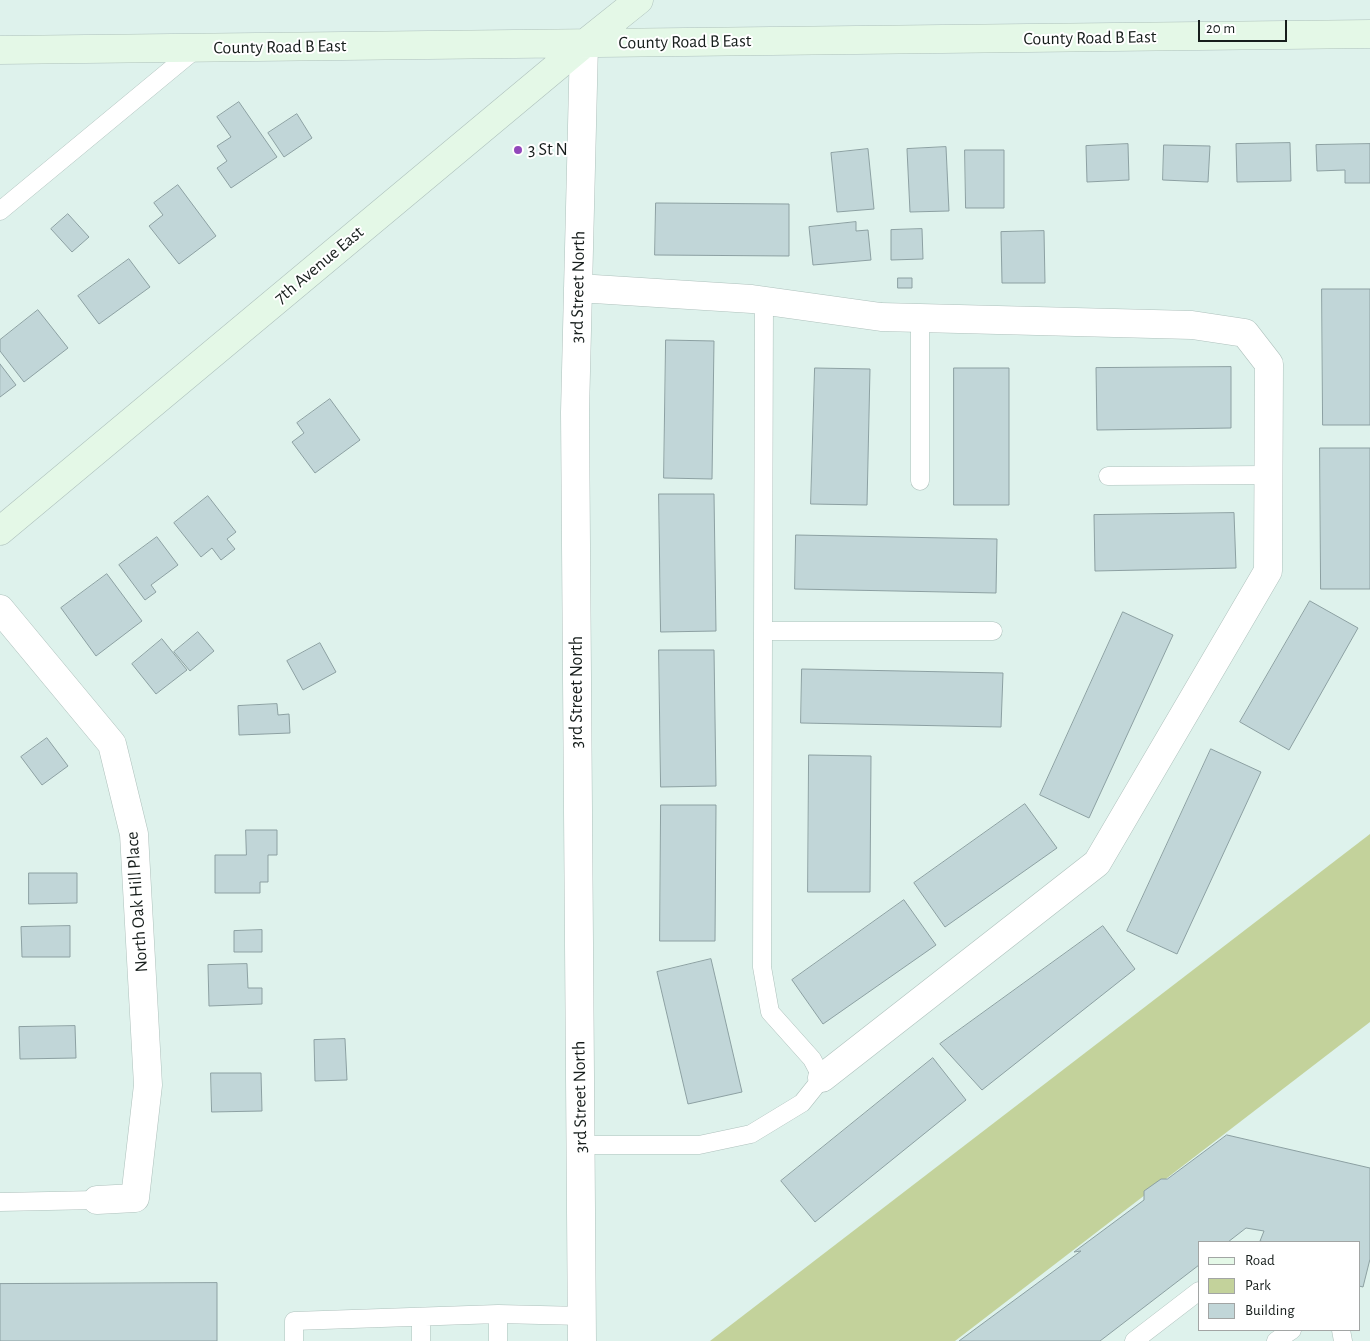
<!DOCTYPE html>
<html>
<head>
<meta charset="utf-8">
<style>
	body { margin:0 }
	#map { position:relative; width:1370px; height:1341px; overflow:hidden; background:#def2ec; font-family:"Alegreya Sans",sans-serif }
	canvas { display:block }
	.legend { position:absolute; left:1198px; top:1241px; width:162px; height:90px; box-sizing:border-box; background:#fff; border:1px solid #a2a5a4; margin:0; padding:6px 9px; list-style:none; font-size:15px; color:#171e1c }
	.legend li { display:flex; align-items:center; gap:10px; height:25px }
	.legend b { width:25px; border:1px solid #a2a5a4 }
	.scale { position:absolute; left:1198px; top:20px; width:89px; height:22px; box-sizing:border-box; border:2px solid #171e1c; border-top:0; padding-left:6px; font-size:15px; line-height:18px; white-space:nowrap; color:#171e1c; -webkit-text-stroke:4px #fff; paint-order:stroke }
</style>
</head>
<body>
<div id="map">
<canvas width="1370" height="1341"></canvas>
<ul class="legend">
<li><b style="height:6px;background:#e4f8e7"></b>Road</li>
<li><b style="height:14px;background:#c3d29b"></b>Park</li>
<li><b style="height:14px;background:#c1d6d8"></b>Building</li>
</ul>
<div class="scale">20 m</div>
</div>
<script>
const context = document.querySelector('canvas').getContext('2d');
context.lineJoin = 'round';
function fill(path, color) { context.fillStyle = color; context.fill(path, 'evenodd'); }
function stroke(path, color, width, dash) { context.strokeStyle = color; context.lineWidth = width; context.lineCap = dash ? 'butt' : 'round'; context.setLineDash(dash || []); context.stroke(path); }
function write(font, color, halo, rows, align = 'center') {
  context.font = font + ' "Alegreya Sans",sans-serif'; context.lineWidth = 4; context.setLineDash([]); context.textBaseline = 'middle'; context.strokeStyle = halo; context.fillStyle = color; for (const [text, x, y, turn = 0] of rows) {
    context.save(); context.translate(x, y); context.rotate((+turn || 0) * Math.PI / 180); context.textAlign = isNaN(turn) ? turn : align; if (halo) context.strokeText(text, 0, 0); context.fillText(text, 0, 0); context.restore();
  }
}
fill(new Path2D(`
	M 1370,834 L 1370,1022 L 955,1341 L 710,1341 Z`), '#c3d29b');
const building = new Path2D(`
	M 239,102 L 277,157 L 231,188 L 217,168 L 227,161 L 217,146 L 231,137 L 217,117 Z
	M 297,114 L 312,138 L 284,157 L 268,133 Z
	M 1290,143 L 1291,181 L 1237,182 L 1236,144 Z
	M 1128,144 L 1129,180 L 1087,182 L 1086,146 Z
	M 1370,144 L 1370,183 L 1345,183 L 1345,170 L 1317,171 L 1316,145 Z
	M 1164,145 L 1210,146 L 1208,182 L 1163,180 Z
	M 946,147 L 949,211 L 910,212 L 907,149 Z
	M 868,149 L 874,209 L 837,212 L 831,153 Z
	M 965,150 L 1004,150 L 1004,208 L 966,208 Z
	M 178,185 L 216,236 L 179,264 L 149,226 L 163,215 L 154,203 Z
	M 656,203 L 789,204 L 789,256 L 655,255 Z
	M 68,214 L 89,237 L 72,252 L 51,229 Z
	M 856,222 L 856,231 L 868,230 L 871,260 L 813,265 L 809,227 Z
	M 922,229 L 923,259 L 891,260 L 891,230 Z
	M 1044,231 L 1045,283 L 1002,283 L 1001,232 Z
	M 129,259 L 150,287 L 99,324 L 78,296 Z
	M 898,278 L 912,278 L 912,288 L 898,288 Z
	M 1322,289 L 1370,289 L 1370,425 L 1323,425 Z
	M 38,310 L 68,348 L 24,382 L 0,351 L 0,340 Z
	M 666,340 L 714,341 L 712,479 L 664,478 Z
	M 0,364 L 16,385 L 0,397 Z
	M 1231,367 L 1231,428 L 1097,430 L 1096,368 Z
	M 815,368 L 870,369 L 867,505 L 811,504 Z
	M 954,368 L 1009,368 L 1009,505 L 954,505 Z
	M 330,399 L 360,440 L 315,473 L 292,442 L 304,433 L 297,423 Z
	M 1320,448 L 1370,448 L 1370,589 L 1321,589 Z
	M 659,494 L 714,494 L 716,631 L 661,632 Z
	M 208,496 L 236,532 L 227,539 L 235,549 L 221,560 L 212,548 L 201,557 L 174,523 Z
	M 1234,513 L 1236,568 L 1095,571 L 1094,515 Z
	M 796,535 L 997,539 L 996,593 L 795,589 Z
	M 157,537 L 178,565 L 151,585 L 156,592 L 145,600 L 119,565 Z
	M 107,574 L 142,621 L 96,656 L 61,608 Z
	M 1310,601 L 1358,628 L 1289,750 L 1240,722 Z
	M 1123,612 L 1173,635 L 1089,818 L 1040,795 Z
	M 198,632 L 214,651 L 190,671 L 174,652 Z
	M 162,639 L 187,670 L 156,694 L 132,664 Z
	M 320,643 L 336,672 L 303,690 L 287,661 Z
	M 659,650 L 714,650 L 716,786 L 661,787 Z
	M 802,669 L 1003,673 L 1001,727 L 801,723 Z
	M 277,704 L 278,715 L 289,714 L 290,733 L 239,735 L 238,706 Z
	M 47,738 L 68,766 L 42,785 L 21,757 Z
	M 1211,749 L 1261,772 L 1177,954 L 1127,931 Z
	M 809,755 L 871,756 L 870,892 L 808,892 Z
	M 1025,804 L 1057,848 L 945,927 L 914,883 Z
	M 661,805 L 716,805 L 715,941 L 660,941 Z
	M 246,830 L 277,830 L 277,855 L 268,855 L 268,882 L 260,882 L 260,893 L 215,893 L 215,855 L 246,855 Z
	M 29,873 L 77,873 L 77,903 L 29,904 Z
	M 904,900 L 936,945 L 823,1024 L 792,980 Z
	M 70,926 L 70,957 L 22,957 L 21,927 Z
	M 1103,926 L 1135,969 L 982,1090 L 940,1044 Z
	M 262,930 L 262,952 L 234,952 L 234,931 Z
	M 711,959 L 742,1092 L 688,1104 L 657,972 Z
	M 247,964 L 248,988 L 262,988 L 262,1004 L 209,1006 L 208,965 Z
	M 75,1026 L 76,1058 L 20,1059 L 19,1027 Z
	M 345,1039 L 347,1080 L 315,1081 L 314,1040 Z
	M 933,1058 L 966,1100 L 815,1222 L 781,1181 Z
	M 211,1073 L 261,1073 L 262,1111 L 212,1112 Z
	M 1227,1135 L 1370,1168 L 1370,1259 L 1363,1287 L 1359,1286 L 1359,1242 L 1264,1242 L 1260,1241 L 1264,1231 L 1246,1228 L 1228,1242 L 1199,1242 L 1199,1265 L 1100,1341 L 959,1341 L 1081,1251 L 1074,1252 L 1144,1200 L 1144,1191 L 1161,1179 L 1167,1179 Z
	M 217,1283 L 217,1341 L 0,1341 L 0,1284 Z`);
fill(building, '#c1d6d8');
stroke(building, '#8ca0a2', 1);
const lane = new Path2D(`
	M 0,211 L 197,48
	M 920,318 L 920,481
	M 1108,476 L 1268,475
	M 763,631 L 993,631
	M 580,1145 L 699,1145 L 751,1134 L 802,1103 L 822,1078 L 812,1059 L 770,1012 L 762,967 L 764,301
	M 0,1202 L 97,1200
	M 421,1317 L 421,1341
	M 1341,1330 L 1343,1341
	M 294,1341 L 294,1321 L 498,1314
	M 498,1341 L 498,1314 L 582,1316
	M 1134,1341 L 1199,1291
	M 1276,1341 L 1292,1330`);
const street = new Path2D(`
	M 578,288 L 752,299 L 881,317 L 1192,325 L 1245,333 L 1269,364 L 1268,571 L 1097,863 L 822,1078
	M 0,609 L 112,744 L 134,834 L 148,1085 L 135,1198 L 97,1200
	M 582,1341 L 575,412 L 584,44`);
const secondary = new Path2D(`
	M 0,50 L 1370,34
	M 0,531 L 584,44 L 639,0`);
stroke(lane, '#aec1bc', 19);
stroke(street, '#aec1bc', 29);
stroke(secondary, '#aec1bc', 29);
stroke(lane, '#fff', 18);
stroke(street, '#fff', 28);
stroke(secondary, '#e4f8e7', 28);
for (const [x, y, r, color] of [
	[518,150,5,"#9248bb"]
]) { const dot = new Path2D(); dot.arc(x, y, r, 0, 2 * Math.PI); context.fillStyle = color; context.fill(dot); stroke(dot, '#fff', 2); }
write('18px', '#171e1c', '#fff', [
	["County Road B East",1090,38,-1],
	["County Road B East",685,42,-1],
	["County Road B East",280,47,-1],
	["7th Avenue East",319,265,-40],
	["3rd Street North",578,287,-89],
	["3rd Street North",577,692,-90],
	["North Oak Hill Place",137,902,-94],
	["3rd Street North",580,1097,-91]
]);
write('18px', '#171e1c', '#fff', [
	["3 St N",528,150]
], 'left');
</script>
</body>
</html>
